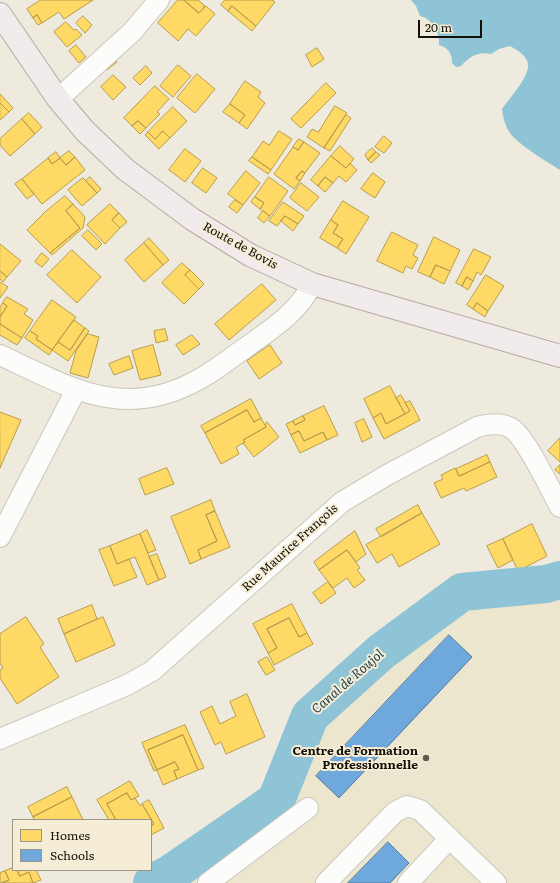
<!DOCTYPE html>
<html>
<head>
<meta charset="utf-8">
<style>
	body { margin:0 }
	#map { position:relative; width:560px; height:883px; overflow:hidden; background:#eeeadd; font-family:Literata,serif }
	canvas { display:block }
	.legend { position:absolute; left:12px; top:819px; width:140px; height:52px; box-sizing:border-box; background:#f5edd6; border:1px solid #9b9584; margin:0; padding:5px 7px; list-style:none; font-size:12px; color:#131008 }
	.legend li { display:flex; align-items:center; gap:8px; height:20px }
	.legend b { width:20px; border:1px solid #9b9584 }
	.scale { position:absolute; left:418px; top:20px; width:64px; height:18px; box-sizing:border-box; border:2px solid #131008; border-top:0; padding-left:5px; font-size:12px; line-height:14px; white-space:nowrap; color:#131008; -webkit-text-stroke:3px #f5edd6; paint-order:stroke }
</style>
</head>
<body>
<div id="map">
<canvas width="560" height="883"></canvas>
<ul class="legend">
<li><b style="height:11px;background:#ffd966"></b>Homes</li>
<li><b style="height:11px;background:#6fa8dc"></b>Schools</li>
</ul>
<div class="scale">20 m</div>
</div>
<script>
const context = document.querySelector('canvas').getContext('2d');
context.lineJoin = 'round';
function fill(path, color) { context.fillStyle = color; context.fill(path, 'evenodd'); }
function stroke(path, color, width, dash) { context.strokeStyle = color; context.lineWidth = width; context.lineCap = dash ? 'butt' : 'round'; context.setLineDash(dash || []); context.stroke(path); }
function write(font, color, halo, rows, align = 'center') {
  context.font = font + ' Literata,serif'; context.lineWidth = 4; context.setLineDash([]); context.textBaseline = 'middle'; context.strokeStyle = halo; context.fillStyle = color; for (const [text, x, y, turn = 0] of rows) {
    context.save(); context.translate(x, y); context.rotate((+turn || 0) * Math.PI / 180); context.textAlign = isNaN(turn) ? turn : align; if (halo) context.strokeText(text, 0, 0); context.fillText(text, 0, 0); context.restore();
  }
}
fill(new Path2D(`
	M 560,580 L 560,883 L 152,883 L 170,874 L 276,801 L 310,716 L 381,652 L 462,592 L 546,584 Z`), '#ede6cf');
fill(new Path2D(`
	M 411,0 L 560,0 L 560,170 C 546,161 520,146 510,133 C 505,126 503,117 502,109 C 509,99 531,75 528,63 C 526,55 517,50 510,46 L 499,49 L 491,54 C 478,51 469,57 461,66 L 456,67 L 452,63 C 452,54 449,48 439,45 C 440,33 433,19 420,16 L 416,6 Z`), '#8ec4d5');
const homes = new Path2D(`
	M 41,0 L 93,0 L 64,19 L 59,12 L 42,23 L 37,15 L 33,18 L 27,9 Z
	M 178,0 L 184,0 L 199,13 L 206,6 L 215,14 L 196,36 L 188,29 L 178,41 L 158,23 Z
	M 184,0 L 198,0 L 205,6 L 199,13 Z
	M 225,0 L 272,0 L 275,2 L 256,26 L 232,6 L 228,11 L 221,5 Z
	M 232,6 L 256,26 L 252,31 L 228,11 Z
	M 37,15 L 42,23 L 38,25 L 33,18 Z
	M 83,16 L 92,25 L 85,33 L 76,23 Z
	M 66,22 L 74,30 L 76,29 L 82,35 L 67,47 L 54,32 Z
	M 76,45 L 86,57 L 79,63 L 69,51 Z
	M 317,48 L 324,59 L 312,67 L 306,55 Z
	M 112,56 L 117,62 L 107,70 L 102,64 Z
	M 178,65 L 191,76 L 173,97 L 160,86 Z
	M 146,66 L 152,73 L 140,85 L 133,78 Z
	M 197,74 L 215,89 L 195,113 L 177,98 Z
	M 113,75 L 126,87 L 113,100 L 101,87 Z
	M 245,81 L 261,92 L 258,97 L 265,103 L 247,129 L 239,123 L 245,115 L 230,104 Z
	M 326,83 L 336,93 L 301,128 L 291,119 Z
	M 155,86 L 169,99 L 157,112 L 160,114 L 146,128 L 138,121 L 132,126 L 124,118 Z
	M 0,94 L 13,108 L 9,112 L 0,103 Z
	M 0,103 L 9,112 L 0,120 Z
	M 230,104 L 245,115 L 239,123 L 223,112 Z
	M 335,106 L 347,113 L 324,148 L 307,137 L 312,129 L 318,132 Z
	M 173,107 L 187,121 L 170,138 L 163,131 L 155,139 L 148,132 Z
	M 29,113 L 42,127 L 35,134 L 22,119 Z
	M 346,115 L 351,118 L 330,151 L 324,148 Z
	M 22,119 L 35,134 L 10,156 L 0,145 L 0,139 Z
	M 138,121 L 146,128 L 140,134 L 132,126 Z
	M 163,131 L 170,138 L 159,149 L 145,135 L 148,132 L 155,139 Z
	M 279,131 L 292,139 L 271,170 L 252,157 L 263,141 L 269,145 Z
	M 384,136 L 392,143 L 384,153 L 375,147 Z
	M 299,139 L 304,142 L 298,150 L 293,147 Z
	M 304,142 L 320,153 L 305,173 L 302,171 L 296,178 L 300,181 L 294,189 L 274,174 L 293,147 L 298,150 Z
	M 340,146 L 354,159 L 346,168 L 331,156 Z
	M 372,148 L 376,152 L 368,160 L 365,155 Z
	M 185,149 L 201,161 L 185,182 L 169,170 Z
	M 69,151 L 75,157 L 66,165 L 60,158 Z
	M 56,152 L 60,158 L 52,164 L 48,158 Z
	M 376,152 L 380,155 L 371,163 L 368,160 Z
	M 331,156 L 346,168 L 350,163 L 357,170 L 346,182 L 339,176 L 333,183 L 325,177 L 318,186 L 311,180 Z
	M 75,157 L 85,170 L 42,204 L 22,179 L 48,158 L 52,164 L 60,158 L 66,165 Z
	M 252,157 L 271,170 L 268,174 L 249,161 Z
	M 203,168 L 217,178 L 206,193 L 192,183 Z
	M 246,171 L 260,183 L 243,205 L 228,194 Z
	M 302,171 L 305,173 L 300,181 L 296,178 Z
	M 373,173 L 385,182 L 375,198 L 361,189 Z
	M 90,177 L 101,189 L 97,193 L 86,181 Z
	M 269,177 L 288,191 L 270,216 L 260,209 L 264,203 L 255,197 Z
	M 325,177 L 333,183 L 325,192 L 318,186 Z
	M 83,178 L 97,193 L 82,206 L 68,190 Z
	M 22,179 L 34,194 L 27,199 L 15,184 Z
	M 301,183 L 319,197 L 307,211 L 290,198 Z
	M 65,196 L 73,204 L 66,211 L 80,228 L 50,253 L 27,230 L 45,212 Z
	M 255,197 L 264,203 L 260,209 L 251,202 Z
	M 235,200 L 243,205 L 237,213 L 229,207 Z
	M 343,201 L 369,217 L 346,254 L 337,248 L 343,239 L 333,233 L 338,225 L 331,220 Z
	M 283,202 L 304,216 L 298,224 L 285,216 L 277,226 L 269,221 Z
	M 73,204 L 85,217 L 83,228 L 52,255 L 50,253 L 80,228 L 66,211 Z
	M 110,204 L 119,213 L 112,220 L 120,228 L 105,244 L 87,225 Z
	M 263,211 L 270,216 L 264,223 L 258,218 Z
	M 119,213 L 127,222 L 120,228 L 112,220 Z
	M 285,216 L 298,224 L 293,231 L 281,221 Z
	M 331,220 L 338,225 L 333,233 L 343,239 L 337,248 L 320,238 Z
	M 88,230 L 102,244 L 96,250 L 82,236 Z
	M 392,232 L 418,245 L 413,255 L 418,258 L 412,269 L 406,266 L 403,273 L 377,261 Z
	M 434,237 L 460,250 L 450,271 L 436,265 L 430,277 L 418,272 Z
	M 149,238 L 169,260 L 163,265 L 144,243 Z
	M 144,243 L 163,265 L 144,282 L 125,260 Z
	M 0,244 L 21,261 L 7,277 L 0,271 Z
	M 474,249 L 491,257 L 481,275 L 477,272 L 473,281 L 467,277 L 462,286 L 456,283 Z
	M 72,250 L 101,277 L 77,303 L 47,275 Z
	M 42,253 L 49,259 L 42,267 L 35,262 Z
	M 182,263 L 190,270 L 185,275 L 199,289 L 184,304 L 162,283 Z
	M 436,265 L 450,271 L 444,284 L 430,277 Z
	M 190,270 L 204,284 L 199,289 L 185,275 Z
	M 0,271 L 7,277 L 3,282 L 0,279 Z
	M 486,275 L 504,286 L 488,311 L 477,303 L 473,309 L 467,305 Z
	M 467,277 L 473,281 L 468,290 L 462,286 Z
	M 0,282 L 8,287 L 0,298 Z
	M 262,284 L 276,300 L 229,340 L 215,324 Z
	M 7,297 L 28,309 L 24,314 L 33,320 L 22,338 L 0,324 L 0,317 L 7,306 L 3,303 Z
	M 52,300 L 76,317 L 52,350 L 36,339 L 38,336 L 30,331 Z
	M 3,303 L 7,306 L 0,317 L 0,308 Z
	M 477,303 L 488,311 L 485,317 L 473,309 Z
	M 74,320 L 85,328 L 70,350 L 58,342 Z
	M 0,324 L 22,338 L 17,345 L 0,335 Z
	M 85,328 L 89,331 L 68,361 L 52,350 L 58,342 L 70,350 Z
	M 165,329 L 168,340 L 156,343 L 154,331 Z
	M 30,331 L 38,336 L 36,339 L 52,350 L 49,355 L 25,338 Z
	M 88,334 L 99,337 L 88,378 L 70,373 L 76,351 Z
	M 192,335 L 200,344 L 183,355 L 176,345 Z
	M 153,345 L 161,375 L 140,380 L 132,351 Z
	M 270,345 L 282,363 L 259,379 L 247,361 Z
	M 129,356 L 133,368 L 114,375 L 109,364 Z
	M 390,386 L 405,414 L 386,424 L 381,413 L 373,418 L 364,399 Z
	M 401,395 L 410,411 L 405,414 L 396,398 Z
	M 251,399 L 261,418 L 254,422 L 247,410 L 205,433 L 201,426 Z
	M 410,401 L 420,420 L 384,439 L 373,418 L 381,413 L 386,424 L 410,411 L 405,403 Z
	M 324,406 L 338,435 L 327,440 L 323,432 L 304,441 L 299,431 L 291,435 L 286,424 L 293,421 L 295,425 L 305,420 L 303,416 Z
	M 247,410 L 254,422 L 261,418 L 266,427 L 243,440 L 245,442 L 236,447 L 239,454 L 221,464 L 205,433 Z
	M 0,412 L 21,420 L 0,468 Z
	M 303,416 L 305,420 L 295,425 L 293,421 Z
	M 364,419 L 372,437 L 362,442 L 355,423 Z
	M 267,422 L 279,437 L 254,457 L 243,443 L 245,442 L 243,440 L 266,427 L 265,424 Z
	M 299,431 L 304,441 L 323,432 L 327,440 L 300,453 L 291,435 Z
	M 560,438 L 560,462 L 548,451 Z
	M 487,455 L 490,462 L 459,476 L 456,469 Z
	M 490,462 L 497,477 L 466,491 L 464,488 L 441,498 L 434,483 L 443,479 L 441,475 L 455,468 L 459,476 Z
	M 560,465 L 560,474 L 555,470 Z
	M 167,468 L 174,484 L 145,495 L 139,479 Z
	M 211,500 L 215,511 L 206,515 L 217,541 L 198,550 L 201,559 L 190,564 L 171,517 Z
	M 418,505 L 422,513 L 381,537 L 376,529 Z
	M 215,511 L 230,547 L 201,559 L 198,550 L 217,541 L 206,515 Z
	M 422,513 L 440,544 L 399,567 L 392,554 L 377,563 L 366,545 Z
	M 532,524 L 547,556 L 518,571 L 503,539 Z
	M 147,530 L 156,550 L 148,553 L 140,534 Z
	M 355,531 L 366,554 L 356,562 L 347,550 L 319,570 L 314,562 Z
	M 140,534 L 159,580 L 147,585 L 135,557 L 117,564 L 110,546 Z
	M 503,539 L 513,560 L 498,568 L 487,546 Z
	M 110,546 L 117,564 L 129,559 L 137,577 L 114,586 L 99,550 Z
	M 347,550 L 360,568 L 357,570 L 365,580 L 354,588 L 347,578 L 333,588 L 319,570 Z
	M 157,554 L 166,577 L 159,580 L 149,557 Z
	M 328,582 L 336,593 L 321,604 L 313,593 Z
	M 292,604 L 307,633 L 299,637 L 289,618 L 267,629 L 277,648 L 268,653 L 253,624 Z
	M 92,605 L 97,619 L 64,634 L 58,619 Z
	M 26,617 L 44,644 L 40,647 L 59,677 L 17,704 L 0,678 L 0,670 L 3,668 L 0,663 L 0,634 Z
	M 103,617 L 115,645 L 76,662 L 64,634 Z
	M 289,618 L 299,637 L 307,633 L 313,644 L 274,665 L 268,653 L 277,648 L 267,629 Z
	M 267,657 L 275,670 L 266,675 L 258,662 Z
	M 247,694 L 265,737 L 226,754 L 221,742 L 215,745 L 200,712 L 212,706 L 220,724 L 236,716 L 230,702 Z
	M 185,725 L 204,768 L 198,770 L 183,735 L 148,750 L 157,770 L 154,771 L 142,743 Z
	M 183,735 L 198,770 L 177,779 L 174,771 L 179,769 L 175,762 L 157,770 L 148,750 Z
	M 175,762 L 179,769 L 174,771 L 177,779 L 163,785 L 157,770 Z
	M 130,781 L 139,796 L 131,800 L 127,793 L 107,804 L 116,820 L 109,820 L 97,800 Z
	M 67,787 L 72,797 L 33,817 L 28,807 Z
	M 127,793 L 131,800 L 135,798 L 140,806 L 142,804 L 154,824 L 151,826 L 151,820 L 116,820 L 107,804 Z
	M 72,797 L 83,820 L 35,820 L 33,817 Z
	M 149,800 L 164,828 L 151,835 L 151,826 L 154,824 L 142,804 Z
	M 13,868 L 13,870 L 17,870 L 20,876 L 29,872 L 33,883 L 3,883 L 9,880 L 5,871 Z
	M 17,870 L 36,870 L 41,880 L 33,883 L 29,872 L 20,876 Z
	M 5,871 L 9,880 L 0,883 L 0,873 Z`);
fill(homes, '#ffd966');
stroke(homes, '#b89d4a', 1);
const schools = new Path2D(`
	M 449,635 L 472,657 L 339,798 L 316,776 Z
	M 388,842 L 409,863 L 390,883 L 348,883 Z`);
fill(schools, '#6fa8dc');
stroke(schools, '#537a9c', 1);
stroke(new Path2D(`
	M 152,883 L 170,874 L 276,801 L 310,716 L 381,652 L 462,592 L 546,584 L 560,580`), '#8ec4d5', 38);
const minor = new Path2D(`
	M 58,99 L 132,32 L 159,0
	M 0,355 C 71,388 126,423 203,377 C 217,369 231,358 245,348 C 270,330 299,312 312,284
	M 0,537 L 76,390
	M 0,739 L 127,685 L 152,671 L 342,502 L 387,475 L 477,427 C 488,424 500,422 511,428 C 526,437 550,489 560,507
	M 208,883 L 308,808
	M 326,883 L 395,812 L 407,806 L 420,810 L 496,883
	M 408,883 L 450,838`);
const major = new Path2D(`
	M 0,14 L 58,99 L 85,131 L 125,169 L 192,219 L 250,255 L 312,284 L 560,356`);
stroke(minor, '#cac7bd', 22);
stroke(major, '#b6aaa6', 24);
stroke(minor, '#fcfcfa', 20);
stroke(major, '#f1ebeb', 22);
for (const [x, y, r, color] of [
	[426,758,4,"#605c53"]
]) { const dot = new Path2D(); dot.arc(x, y, r, 0, 2 * Math.PI); context.fillStyle = color; context.fill(dot); stroke(dot, '#f5edd6', 1.5); }
write('12px', '#131008', '#f5edd6', [
	["Route de Bovis",240,246,29],
	["Rue Maurice François",290,548,-42]
]);
write('bold 12px', '#131008', '#f5edd6', [
	["Centre de Formation",418,751],
	["Professionnelle",418,765]
], 'right');
write('italic 13px', '#163b48', '#f5edd6', [
	["Canal de Roujol",348,682,-41]
]);
</script>
</body>
</html>
